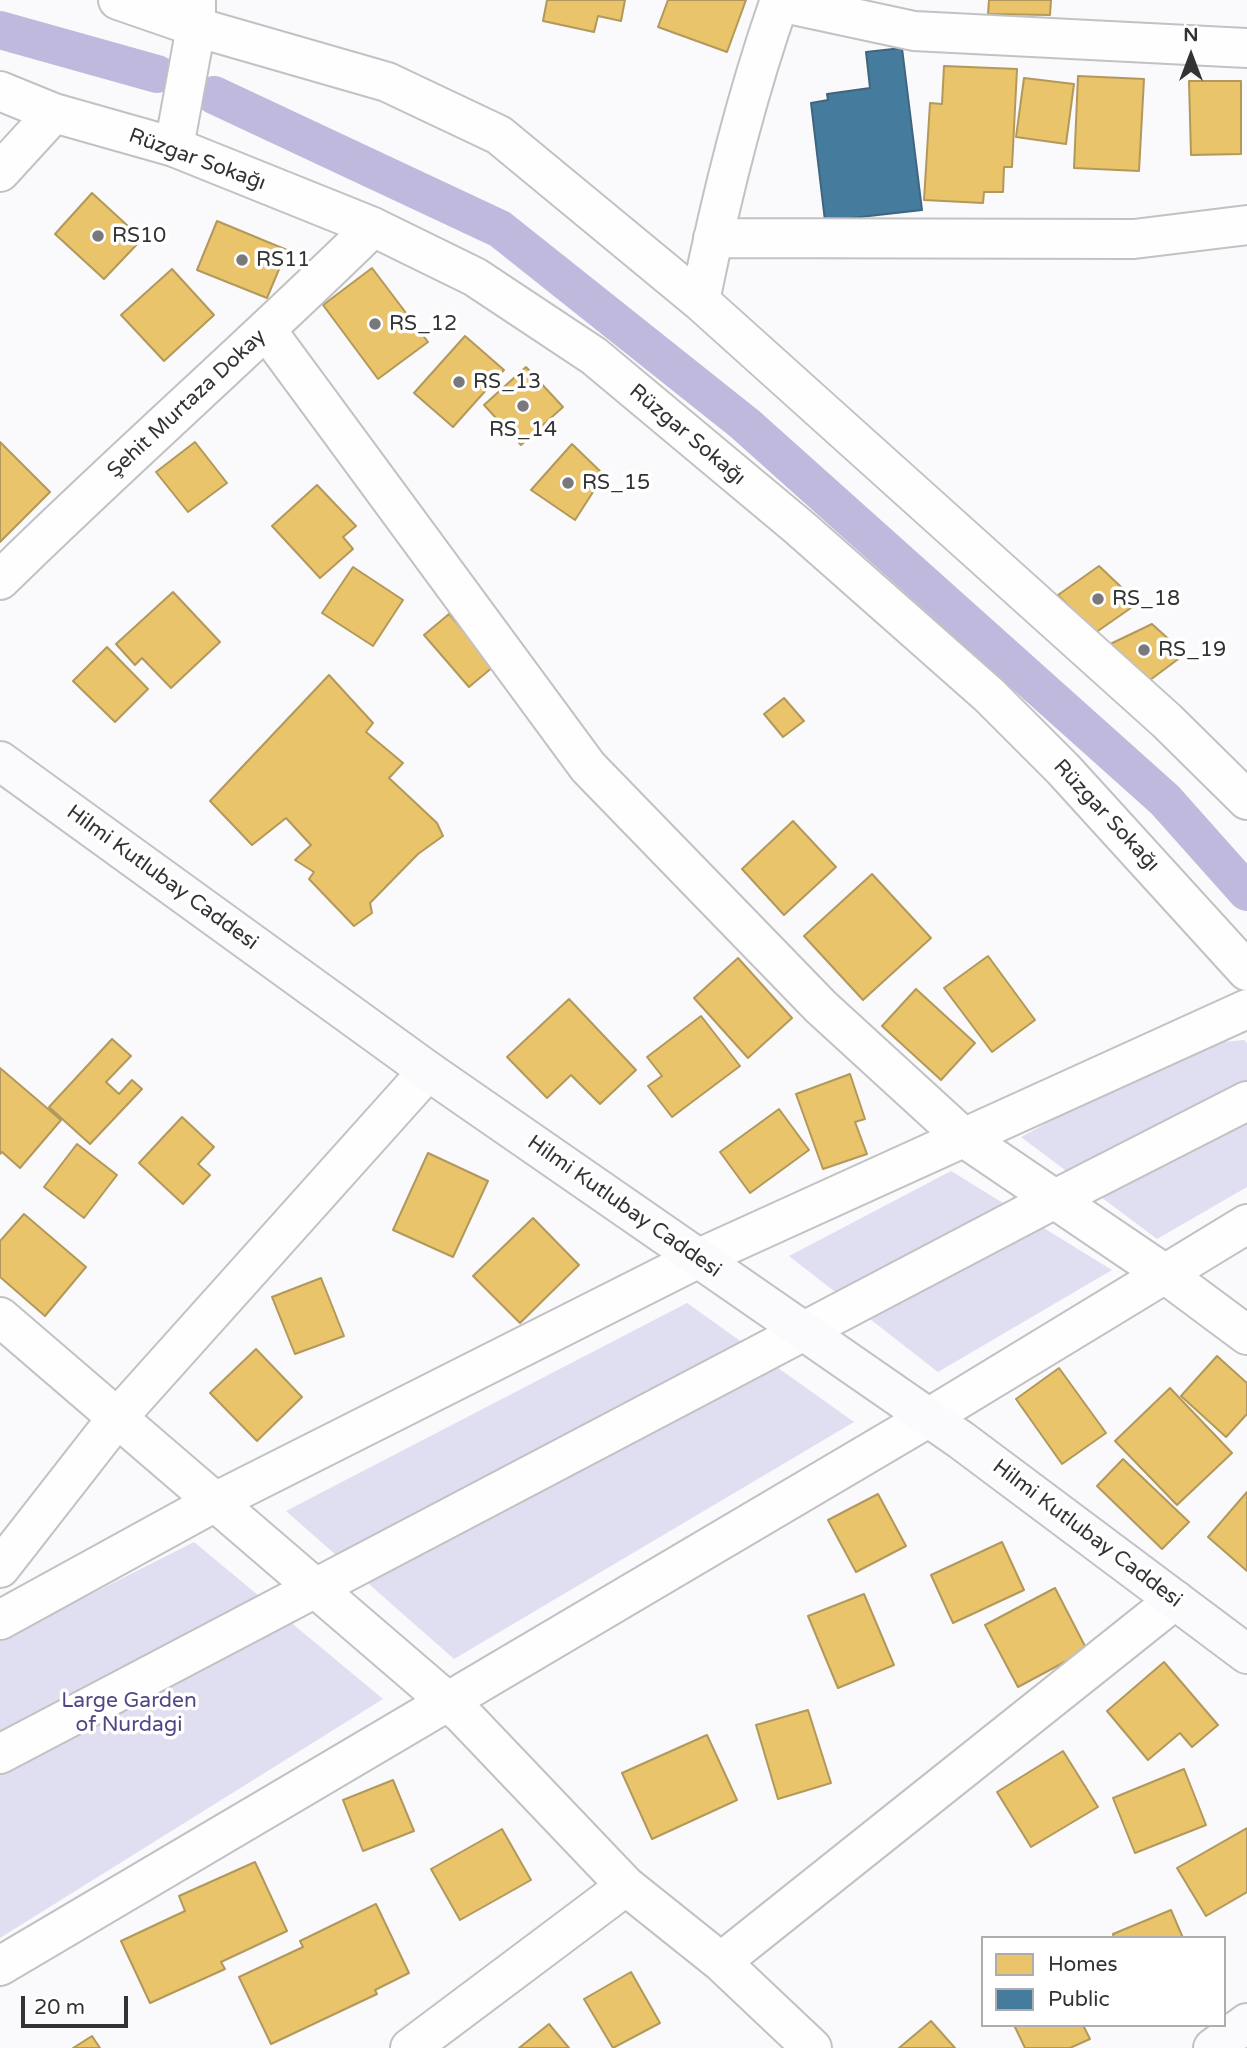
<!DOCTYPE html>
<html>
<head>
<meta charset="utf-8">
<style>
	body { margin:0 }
	#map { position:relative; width:1247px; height:2048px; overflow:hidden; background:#faf9fb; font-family:"Varela Round",sans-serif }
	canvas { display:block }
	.legend { position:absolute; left:981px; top:1936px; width:245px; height:91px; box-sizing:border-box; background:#fff; border:2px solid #adadae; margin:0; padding:9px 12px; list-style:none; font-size:21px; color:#333334 }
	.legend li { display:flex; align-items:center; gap:14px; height:35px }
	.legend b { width:35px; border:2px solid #adadae }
	.north { position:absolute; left:1156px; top:21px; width:70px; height:70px; -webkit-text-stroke:5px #fff; paint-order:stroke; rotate:0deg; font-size:19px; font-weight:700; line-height:28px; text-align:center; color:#333334 }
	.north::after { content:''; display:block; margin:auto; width:24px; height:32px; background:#333334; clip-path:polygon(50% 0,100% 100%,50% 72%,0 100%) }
	.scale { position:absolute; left:21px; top:1996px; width:107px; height:32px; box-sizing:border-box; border:4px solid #333334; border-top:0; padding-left:9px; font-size:21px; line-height:24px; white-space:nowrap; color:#333334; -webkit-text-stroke:5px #fff; paint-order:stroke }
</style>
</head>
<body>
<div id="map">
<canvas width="1247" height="2048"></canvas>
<ul class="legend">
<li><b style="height:19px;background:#e9c46a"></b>Homes</li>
<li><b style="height:19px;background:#457b9d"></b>Public</li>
</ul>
<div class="north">N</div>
<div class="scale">20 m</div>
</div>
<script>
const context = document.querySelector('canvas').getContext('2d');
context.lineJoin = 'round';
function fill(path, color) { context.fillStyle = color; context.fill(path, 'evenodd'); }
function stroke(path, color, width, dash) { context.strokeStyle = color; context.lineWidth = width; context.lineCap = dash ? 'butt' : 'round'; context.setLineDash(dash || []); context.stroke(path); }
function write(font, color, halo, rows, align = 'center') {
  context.font = font + ' "Varela Round",sans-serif'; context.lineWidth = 7; context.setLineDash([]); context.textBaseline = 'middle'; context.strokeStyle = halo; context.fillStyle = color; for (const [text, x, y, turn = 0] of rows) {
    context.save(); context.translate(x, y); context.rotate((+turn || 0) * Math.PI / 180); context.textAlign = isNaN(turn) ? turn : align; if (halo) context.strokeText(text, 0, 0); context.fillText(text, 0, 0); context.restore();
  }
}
fill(new Path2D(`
	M 1244,1040 L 1247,1043 L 1247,1187 L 1157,1239 L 1021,1137 L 1190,1045 Z
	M 951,1171 L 1112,1270 L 938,1372 L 789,1256 Z
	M 687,1303 L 854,1422 L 454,1659 L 286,1511 Z
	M 194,1542 L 383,1699 L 0,1938 L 0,1640 Z`), '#e0def1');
const homes = new Path2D(`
	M 547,0 L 625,0 L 621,21 L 598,16 L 594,32 L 543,21 Z
	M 668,0 L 746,0 L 727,52 L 658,27 Z
	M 989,0 L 1051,0 L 1050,15 L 988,14 Z
	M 944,66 L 1017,69 L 1012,167 L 1004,167 L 1003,192 L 984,192 L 983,203 L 924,200 L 930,103 L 942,104 Z
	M 1078,76 L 1144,79 L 1139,171 L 1074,168 Z
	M 1024,78 L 1074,84 L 1066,144 L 1016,137 Z
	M 1189,81 L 1241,81 L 1241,154 L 1191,155 Z
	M 92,193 L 142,239 L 104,279 L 55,234 Z
	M 217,221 L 287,250 L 267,298 L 197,270 Z
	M 372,268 L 428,342 L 378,379 L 323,305 Z
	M 172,269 L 214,315 L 164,361 L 121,315 Z
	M 465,336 L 504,370 L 453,427 L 414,393 Z
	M 526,367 L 563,407 L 521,445 L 484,405 Z
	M 0,442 L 50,492 L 0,542 Z
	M 195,442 L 227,483 L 188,512 L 156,472 Z
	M 572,444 L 604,475 L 575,520 L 531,490 Z
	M 317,485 L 356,526 L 343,537 L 353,549 L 320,578 L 272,526 Z
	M 1099,566 L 1138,603 L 1095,633 L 1058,595 Z
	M 353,567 L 403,600 L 373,646 L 322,613 Z
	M 173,592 L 220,642 L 171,688 L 142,658 L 135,665 L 116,644 Z
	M 449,614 L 494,666 L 469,687 L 424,635 Z
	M 1152,624 L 1185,654 L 1146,683 L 1104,647 Z
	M 107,647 L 148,689 L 115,722 L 73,681 Z
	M 329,675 L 373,723 L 366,732 L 403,763 L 389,778 L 437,823 L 443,836 L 418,854 L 370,903 L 372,913 L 354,926 L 309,879 L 314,872 L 295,860 L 311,845 L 286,818 L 252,845 L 210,801 Z
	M 784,698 L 804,721 L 783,737 L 764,714 Z
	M 793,821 L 836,867 L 784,915 L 742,869 Z
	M 872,874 L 931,938 L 863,1000 L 804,936 Z
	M 988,956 L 1035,1020 L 992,1052 L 944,988 Z
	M 738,958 L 792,1018 L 748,1058 L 694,998 Z
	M 916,989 L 975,1043 L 941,1080 L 882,1026 Z
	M 569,999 L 636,1070 L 600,1104 L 571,1075 L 547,1098 L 507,1057 Z
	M 701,1016 L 740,1066 L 672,1117 L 648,1086 L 662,1076 L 647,1057 Z
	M 112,1039 L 131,1056 L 106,1082 L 119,1094 L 132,1080 L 142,1089 L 90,1144 L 49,1107 Z
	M 0,1068 L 61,1120 L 20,1168 L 2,1152 L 0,1154 Z
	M 850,1074 L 865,1119 L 855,1122 L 867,1154 L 823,1169 L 796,1094 Z
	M 779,1109 L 809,1150 L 750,1193 L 720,1152 Z
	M 182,1117 L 214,1147 L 198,1164 L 210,1175 L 183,1204 L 139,1163 Z
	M 77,1144 L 117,1175 L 84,1218 L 44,1187 Z
	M 428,1153 L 488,1181 L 453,1257 L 393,1230 Z
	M 24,1214 L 86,1267 L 45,1316 L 0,1277 L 0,1241 Z
	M 533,1218 L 579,1265 L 520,1323 L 473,1276 Z
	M 321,1278 L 344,1336 L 295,1354 L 272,1297 Z
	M 256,1349 L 302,1397 L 257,1441 L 210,1393 Z
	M 1217,1356 L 1247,1383 L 1247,1414 L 1226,1437 L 1181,1396 Z
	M 1059,1368 L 1106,1433 L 1062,1464 L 1016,1399 Z
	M 1170,1388 L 1232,1453 L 1177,1505 L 1115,1441 Z
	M 1123,1459 L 1189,1522 L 1162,1549 L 1097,1486 Z
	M 1247,1492 L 1247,1571 L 1208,1537 Z
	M 878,1494 L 906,1546 L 856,1572 L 828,1520 Z
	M 1002,1542 L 1024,1590 L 953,1623 L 931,1575 Z
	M 1055,1588 L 1087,1650 L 1018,1687 L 985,1625 Z
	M 864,1594 L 894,1665 L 838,1688 L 808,1616 Z
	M 1164,1662 L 1218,1725 L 1192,1747 L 1180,1733 L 1148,1760 L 1107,1711 Z
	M 808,1710 L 831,1783 L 778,1799 L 756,1725 Z
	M 707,1735 L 737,1800 L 652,1839 L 622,1773 Z
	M 1063,1751 L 1098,1807 L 1031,1847 L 997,1792 Z
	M 1184,1769 L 1206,1825 L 1135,1853 L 1113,1798 Z
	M 393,1780 L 414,1831 L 363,1851 L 343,1800 Z
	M 1247,1828 L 1247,1892 L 1206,1916 L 1177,1868 Z
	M 502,1829 L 531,1880 L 460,1920 L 431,1869 Z
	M 255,1862 L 287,1931 L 221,1962 L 225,1969 L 150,2003 L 121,1941 L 185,1911 L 179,1896 Z
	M 376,1904 L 409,1973 L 375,1990 L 377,1994 L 271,2044 L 239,1977 L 303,1947 L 300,1941 Z
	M 1171,1910 L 1183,1938 L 1114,1938 L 1113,1934 Z
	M 631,1972 L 660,2023 L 613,2048 L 584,1999 Z
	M 931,2021 L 955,2048 L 899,2048 Z
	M 549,2024 L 569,2048 L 519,2048 Z
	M 1014,2025 L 1083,2025 L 1090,2039 L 1070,2048 L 1025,2048 Z
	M 92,2036 L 100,2048 L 73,2048 Z`);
fill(homes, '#e9c46a');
stroke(homes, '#b2985a', 2);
const public = new Path2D(`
	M 902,48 L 922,210 L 825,221 L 811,103 L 828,100 L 827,94 L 870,88 L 866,52 Z`);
fill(public, '#457b9d');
stroke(public, '#40657e', 2);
stroke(new Path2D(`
	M 0,30 L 157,74
	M 214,95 L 500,229 L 745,424 L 1165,800 L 1247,892`), '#beb9dd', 38);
const street = new Path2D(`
	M 118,0 L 196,27 L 387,82 L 499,135 L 700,301
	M 780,0 C 745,99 721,198 700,301 L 1167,721 L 1247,800
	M 779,2 L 914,31 L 1247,48
	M 0,91 L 54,113 L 174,147 L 373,227 L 475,277 L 594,356 L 800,528 L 989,695 L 1063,769 L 1247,971
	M 174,147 L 196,27 L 196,2
	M 0,172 L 54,113
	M 713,238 L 1134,239 L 1247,225
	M 267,331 L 588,767 L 821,1007 L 963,1137 L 1165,1274 L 1247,1335
	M 0,580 C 122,460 251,347 373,227
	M 0,1317 L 462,1714 L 626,1886 L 721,1962 L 812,2048
	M 0,1568 L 117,1418 L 428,1071
	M 0,1620 L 215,1502 L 699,1258 L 1247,1009
	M 0,1754 L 1055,1199 L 1247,1101
	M 721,1962 L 1175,1600
	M 0,1966 L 928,1418 L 1247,1224
	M 410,2048 L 626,1886`);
const secondary = new Path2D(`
	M 0,761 L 428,1071 L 961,1440 L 1247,1654
	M 1213,2048 L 1247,2023`);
stroke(street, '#c2c1c3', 42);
stroke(secondary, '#c2c1c3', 42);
stroke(street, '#fefefe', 38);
stroke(secondary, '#fbfbfd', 38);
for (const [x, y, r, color] of [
	[98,236,7,"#79787a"],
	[242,260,7,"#79787a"],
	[375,324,7,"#79787a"],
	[459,382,7,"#79787a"],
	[523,406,7,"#79787a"],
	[568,483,7,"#79787a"],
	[1098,599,7,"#79787a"],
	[1144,650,7,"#79787a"]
]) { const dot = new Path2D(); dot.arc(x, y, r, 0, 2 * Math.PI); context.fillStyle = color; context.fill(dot); stroke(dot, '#fff', 2.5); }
write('21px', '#333334', '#fff', [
	["Rüzgar Sokağı",197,160,20],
	["Şehit Murtaza Dokay",187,404,-43],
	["Rüzgar Sokağı",687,435,40],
	["Rüzgar Sokağı",1106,816,47],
	["Hilmi Kutlubay Caddesi",162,878,36],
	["Hilmi Kutlubay Caddesi",624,1207,35],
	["Hilmi Kutlubay Caddesi",1087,1534,37]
]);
write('21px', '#333334', '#fff', [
	["RS10",112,236],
	["RS11",256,260],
	["RS_12",389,324],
	["RS_13",473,382],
	["RS_14",523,430,"center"],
	["RS_15",582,483],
	["RS_18",1112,599],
	["RS_19",1158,650]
], 'left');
write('21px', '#524685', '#fff', [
	["Large Garden",129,1701],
	["of Nurdagi",129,1725]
]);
</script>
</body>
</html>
